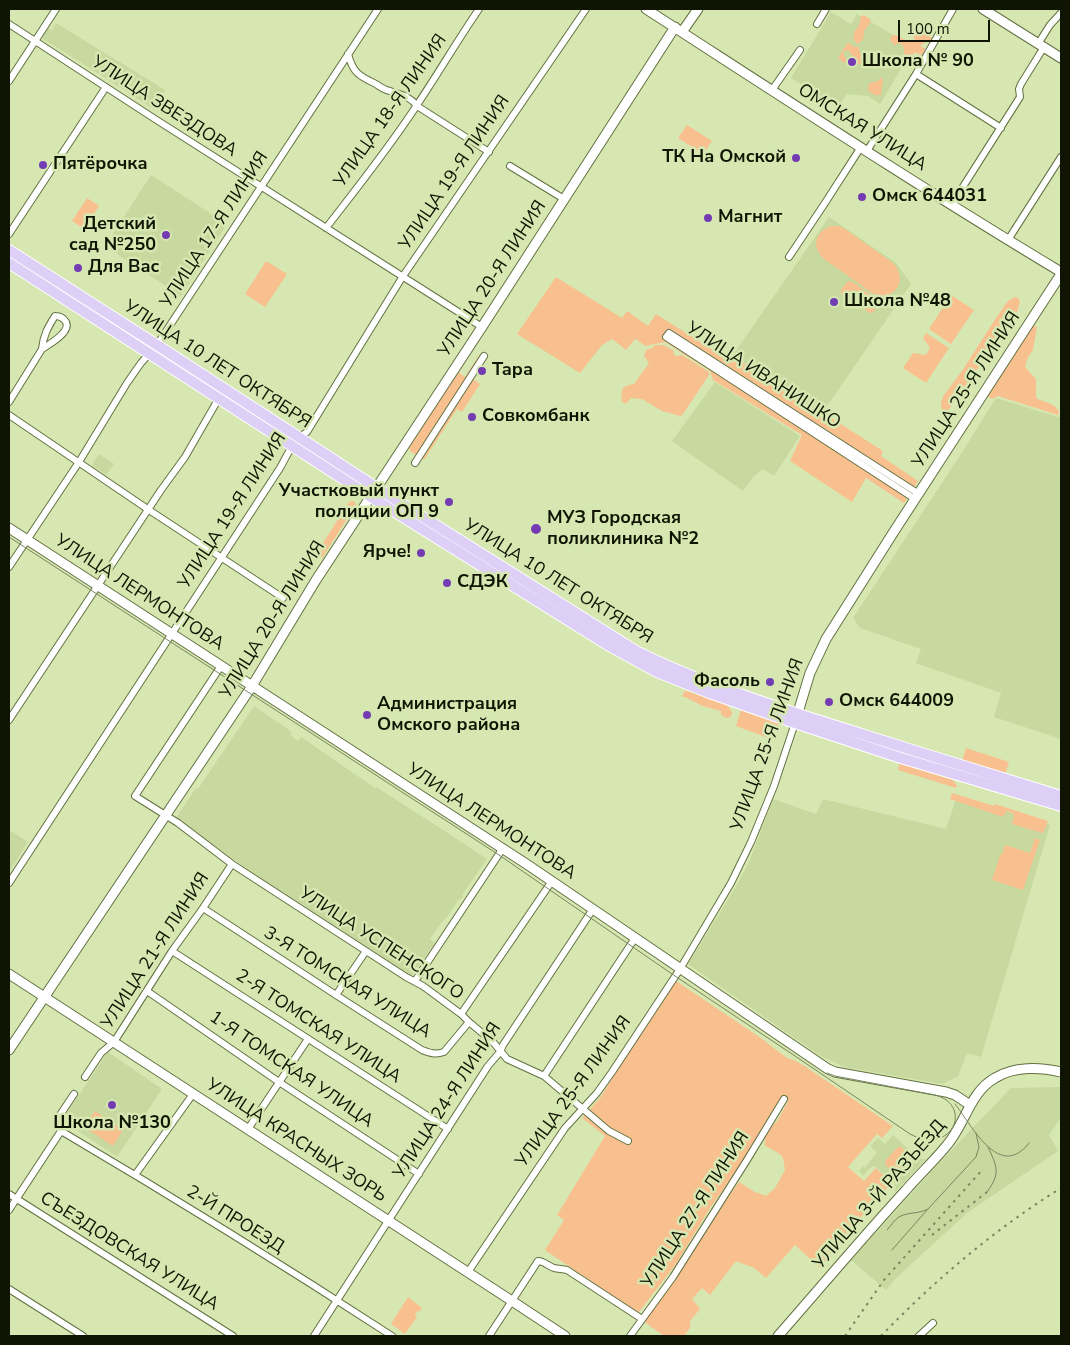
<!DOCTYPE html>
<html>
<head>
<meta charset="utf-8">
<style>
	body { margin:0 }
	#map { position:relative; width:1070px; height:1345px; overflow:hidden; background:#d6e7b1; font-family:"Nunito Sans",sans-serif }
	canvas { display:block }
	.frame { position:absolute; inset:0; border:10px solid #101503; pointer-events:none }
	.scale { position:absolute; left:898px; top:20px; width:92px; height:22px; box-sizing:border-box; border:2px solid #101503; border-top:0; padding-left:6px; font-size:15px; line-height:18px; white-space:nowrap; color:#101503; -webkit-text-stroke:4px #d6e7b1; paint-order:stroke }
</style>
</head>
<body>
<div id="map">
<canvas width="1070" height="1345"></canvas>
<div class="frame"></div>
<div class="scale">100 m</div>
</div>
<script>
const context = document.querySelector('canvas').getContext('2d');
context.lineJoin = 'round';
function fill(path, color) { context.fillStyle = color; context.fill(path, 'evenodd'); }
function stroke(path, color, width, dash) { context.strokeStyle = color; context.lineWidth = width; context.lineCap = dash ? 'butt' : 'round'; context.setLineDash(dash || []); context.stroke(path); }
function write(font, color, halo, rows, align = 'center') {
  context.font = font + ' "Nunito Sans",sans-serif'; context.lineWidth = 5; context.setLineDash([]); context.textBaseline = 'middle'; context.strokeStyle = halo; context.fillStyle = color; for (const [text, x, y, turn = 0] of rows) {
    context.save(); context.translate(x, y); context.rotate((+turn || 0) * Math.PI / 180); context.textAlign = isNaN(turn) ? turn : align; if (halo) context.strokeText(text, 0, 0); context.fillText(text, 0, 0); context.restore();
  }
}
fill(new Path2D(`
	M 831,12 L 851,24 L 857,14 L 914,47 L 880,104 L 868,96 L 847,94 L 838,107 L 791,78 Z
	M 56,23 L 165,90 L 154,109 L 42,38 L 48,28 L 52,30 Z
	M 151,175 L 227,224 L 181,296 L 105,246 Z
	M 829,217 L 896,263 L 911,284 L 821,415 L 733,355 Z
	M 715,382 L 800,436 L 774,476 L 763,469 L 754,476 L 743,491 L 672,441 Z
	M 996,398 L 1061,418 L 1061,739 L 994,717 L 1001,693 L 916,663 L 921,649 L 860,628 L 853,618 L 963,451 Z
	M 99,454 L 114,464 L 106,475 L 92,465 Z
	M 254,706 L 292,732 L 290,735 L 298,741 L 301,737 L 375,788 L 376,787 L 440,828 L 487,859 L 462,895 L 463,896 L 461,899 L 459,899 L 447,917 L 441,923 L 430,939 L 435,943 L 411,976 L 308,909 L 303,904 L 301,906 L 274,888 L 176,818 L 196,788 L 198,789 Z
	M 957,796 L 1050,825 L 981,1057 L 967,1053 L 958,1076 L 943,1084 L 844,1067 L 819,1055 L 688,964 L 737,885 L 749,862 L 773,799 L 816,814 L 823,799 L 946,829 Z
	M 9,830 L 28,842 L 9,872 Z
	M 108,1052 L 162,1089 L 117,1157 L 62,1120 Z
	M 1061,1087 L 1061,1117 L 1049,1135 L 1058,1151 L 967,1213 L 896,1278 L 886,1290 L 851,1260 L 945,1157 L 1011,1088 Z
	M 893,1135 L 916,1156 L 920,1159 L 926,1159 L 894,1193 L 896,1187 L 894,1183 L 876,1167 L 873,1166 L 869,1169 L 863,1176 L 859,1171 L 863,1166 L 865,1168 L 877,1152 L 870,1146 L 878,1138 L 885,1144 Z`), '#c7d99e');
fill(new Path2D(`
	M 863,15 L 869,18 L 871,21 L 866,29 L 864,30 C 864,38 864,40 857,44 L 853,38 L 854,35 L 854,32 L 859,26 L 861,17 Z
	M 915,28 L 925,35 L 930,36 L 932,39 L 921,45 L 921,47 L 925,48 L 924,53 L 921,55 L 914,52 L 912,58 L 908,61 L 905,57 L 903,45 L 899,43 L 895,45 L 892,43 L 890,39 L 893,35 L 896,35 L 907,41 L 914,42 L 915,41 L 913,35 Z
	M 848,42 L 854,47 L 859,47 L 859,52 C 864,53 866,56 871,57 L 872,59 L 872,66 L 870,68 L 864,64 L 856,64 L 855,62 L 855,59 L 849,51 L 846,50 L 843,53 L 846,59 L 846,62 L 845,63 L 838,58 Z
	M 881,78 L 883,79 L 881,95 L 875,95 L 868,91 L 869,83 L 876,82 Z
	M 687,125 L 712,141 L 703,154 L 678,138 Z
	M 87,198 L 99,206 L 84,229 L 72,221 Z
	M 831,226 L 838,226 L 845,229 L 893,263 C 909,281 894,303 872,293 L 824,259 C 811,246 815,232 831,226 Z
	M 266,261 L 287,274 L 265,307 L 245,294 Z
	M 556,277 L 622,318 L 627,311 L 648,326 L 656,314 L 724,357 L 728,352 L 822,418 L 825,414 L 883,451 L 881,456 L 918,481 L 904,503 L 866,478 L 852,502 L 790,461 L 802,435 L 713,380 L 710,371 L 665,342 L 646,346 L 635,339 L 626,350 L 612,339 L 602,345 L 580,373 L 517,334 Z
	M 851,281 L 878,300 L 879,304 L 873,312 L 870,313 L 841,293 L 841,290 L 847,282 Z
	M 951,295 L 974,310 L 951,344 L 929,329 Z
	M 1015,297 L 1018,298 L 1020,302 L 1016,315 L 996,345 L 969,380 L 947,412 L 942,414 L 941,402 L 944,395 L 962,371 L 998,315 L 1008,301 Z
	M 1032,325 L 1037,327 L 1033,350 L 1028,357 L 1025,367 L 1036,379 L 1036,398 C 1045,403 1054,402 1059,412 L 1058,415 L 998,396 L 992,399 L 989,397 L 988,394 Z
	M 926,333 L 949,348 L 926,383 L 903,368 L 913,353 L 926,355 L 930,348 L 923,338 Z
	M 655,345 L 663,345 L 673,350 L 674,354 L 676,356 L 682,355 L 709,372 L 709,375 L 683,414 L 680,416 L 662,411 L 642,399 L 631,398 L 626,404 L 622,402 C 621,390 621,386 634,384 L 649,363 L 644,356 L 646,350 L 652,348 Z
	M 480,354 L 486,359 L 473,379 L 480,384 L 462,412 L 457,409 L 424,460 L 410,451 L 409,448 L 458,372 L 465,377 Z
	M 352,501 L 355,502 L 356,505 L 322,558 L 316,554 L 349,502 Z
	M 687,691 L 727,705 L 732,712 L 732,714 L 730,717 L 727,718 L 721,715 L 721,711 L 703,706 L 685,697 L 682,697 L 684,692 Z
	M 741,710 L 779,723 L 774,740 L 736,726 Z
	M 966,748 L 1009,762 L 1005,775 L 962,761 Z
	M 900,763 L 953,780 L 957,786 L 956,788 L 898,770 Z
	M 952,793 L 994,806 L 995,804 L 1048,821 L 1045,829 L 1042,833 L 1012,824 L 1014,817 L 1013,813 L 1007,811 L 1003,816 L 1000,816 L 950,799 Z
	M 1035,838 L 1040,840 L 1023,890 L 992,880 L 1000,855 L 1002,854 L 1005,845 L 1030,853 Z
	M 676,981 L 758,1036 L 787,1058 L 794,1060 L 806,1067 L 893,1126 L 882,1138 L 877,1134 L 848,1167 L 864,1181 L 876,1168 L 892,1183 L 840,1240 L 820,1268 L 795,1245 L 766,1278 L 754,1268 L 736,1261 L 710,1295 L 702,1288 L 692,1299 L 700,1309 L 690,1321 C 692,1327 687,1332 684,1336 L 664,1336 L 643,1321 L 718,1211 L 739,1182 L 755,1192 L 766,1196 L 775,1188 L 785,1170 L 783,1158 L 780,1154 L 764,1145 L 765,1142 L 765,1134 L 778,1120 L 788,1101 L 786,1095 L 784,1095 L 737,1170 L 710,1208 L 676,1264 L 638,1313 L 545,1250 L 564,1220 L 557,1215 L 605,1136 L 582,1118 L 600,1098 L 629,1051 Z
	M 95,1111 L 123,1130 L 113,1146 L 84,1127 Z
	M 898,1147 L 901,1147 L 915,1160 L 898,1179 L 885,1164 L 886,1160 Z
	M 408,1297 L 422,1308 L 419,1312 L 417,1311 L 415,1315 L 417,1317 L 405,1334 L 391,1324 Z`), '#f9c08f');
const street = new Path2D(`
	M 9,24 L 155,119 L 482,327
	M 817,24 L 826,9
	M 1038,44 L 1050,25 L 1061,13
	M 348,54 C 353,73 359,76 376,84 C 380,87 385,90 390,91 C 401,95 410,96 417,106 L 489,152
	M 916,74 L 1001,128
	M 9,81 L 56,9
	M 772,90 L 800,50
	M 867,151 L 916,74 L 953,9
	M 510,166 L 564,199
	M 952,204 L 1020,97 L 1019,89 L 1021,84 L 1044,47
	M 326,228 C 357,188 389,148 417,105 C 438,74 457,41 479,9
	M 9,234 L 106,87
	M 1008,240 L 1061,157
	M 789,257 L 825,203 L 861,147
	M 9,402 L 42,349 C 50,344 71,332 66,322 C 63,317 59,316 55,316 C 48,327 43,336 42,349
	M 9,415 L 149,510 L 283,598
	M 415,463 L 484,356
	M 915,499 L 666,337 L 669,333 L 919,494
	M 9,567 L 79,462 L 127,383 L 141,363 L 157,345 L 378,9
	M 221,666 L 135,796 L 178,823 L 232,864 L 366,951 L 406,977 L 423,986 L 461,1014 L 469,1022 L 493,1042 L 507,1059 L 544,1076 L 609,1131 L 628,1141
	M 9,720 L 161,490 L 185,457 L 219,398
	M 9,883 L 280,468 C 288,454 293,440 307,432 L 403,276 L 586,9
	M 203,908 L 336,995 L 422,1050 C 430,1053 435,1055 444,1052 L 469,1022
	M 172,951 L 448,1129
	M 415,981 L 503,848
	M 147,991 L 279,1082 L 419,1174
	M 336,995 L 366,951
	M 461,1014 L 552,881
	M 544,1076 L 635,938
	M 85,1077 L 101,1053 L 114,1042 L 172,951 L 203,908 L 232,864
	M 248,1129 L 308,1039
	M 61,1131 C 173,1197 283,1265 392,1336
	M 61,1131 L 58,1125 L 58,1118 L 74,1094
	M 135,1175 L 193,1094
	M 9,1194 L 233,1336
	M 9,1210 L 61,1131
	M 468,1272 L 565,1128 L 597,1093 L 612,1072 L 680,969 L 731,883 L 751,842 L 774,786 L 795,723
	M 9,1289 L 83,1336
	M 314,1336 L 488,1066 L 500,1052 L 503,1045 L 593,909
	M 489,1336 L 538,1261 C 544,1261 548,1266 554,1268 C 558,1269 562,1269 567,1270 L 642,1319
	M 630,1336 L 673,1277 L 747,1160 L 784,1099
	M 919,1336 L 933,1323`);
const secondary = new Path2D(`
	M 646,9 C 784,98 921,188 1061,272
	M 983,9 L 1061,58
	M 682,32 L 698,9
	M 9,528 L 528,865 L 828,1069 L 835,1072 L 946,1092 L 955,1095 L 970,1105
	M 796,719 L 810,673 L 826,639 L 893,533 L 1061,274
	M 9,974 L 512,1301 L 565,1336
	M 9,1050 L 252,686 L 316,580 L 482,327 L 675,27
	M 778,1336 C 821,1287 862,1238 906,1190 C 919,1175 934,1161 947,1145 C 965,1124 970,1092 995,1078 C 1014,1066 1040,1067 1061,1072`);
const primary = new Path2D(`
	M 9,250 L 157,345 L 377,488 L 636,651 C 694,680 756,700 817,720 C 898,746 980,771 1061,796
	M 9,263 L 371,497 L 606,644 L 657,672 L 707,692 L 795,723 L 901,758 L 1061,806`);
stroke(street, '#637141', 8);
stroke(secondary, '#637141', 11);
stroke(primary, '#fff', 12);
stroke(street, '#fff', 6);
stroke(secondary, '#fff', 9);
stroke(primary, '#ddcff5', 10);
stroke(new Path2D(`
	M 9,537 L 499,855 L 675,976 L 798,1058 L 910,1134 C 952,1157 974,1105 935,1095 L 835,1076 L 827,1073
	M 955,1104 C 969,1121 994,1172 1021,1151 C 1024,1149 1027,1146 1029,1143
	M 987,1192 C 1001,1173 997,1167 988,1147
	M 887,1230 C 891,1226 894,1220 899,1217 C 907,1212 919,1214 928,1209 L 976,1157 L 979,1147 L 976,1133
	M 892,1250 L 927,1210`), '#7a8560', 1);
stroke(new Path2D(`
	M 932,1235 L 987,1192
	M 845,1336 L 884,1280 L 983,1169
	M 881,1336 C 935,1280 995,1229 1061,1188`), '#7a8560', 2, [2.5, 5]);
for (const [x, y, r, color] of [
	[852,62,5,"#743cb3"],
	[796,158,5,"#743cb3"],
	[43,165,5,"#743cb3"],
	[862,197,5,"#743cb3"],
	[708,218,5,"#743cb3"],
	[166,235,5,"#743cb3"],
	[78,268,5,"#743cb3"],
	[834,302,5,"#743cb3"],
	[482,371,5,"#743cb3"],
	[472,417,5,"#743cb3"],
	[449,502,5,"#743cb3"],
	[536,529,6,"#743cb3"],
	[421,553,5,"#743cb3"],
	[447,583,5,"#743cb3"],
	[770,682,5,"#743cb3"],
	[829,702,5,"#743cb3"],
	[367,715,5,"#743cb3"],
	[112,1105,5,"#743cb3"]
]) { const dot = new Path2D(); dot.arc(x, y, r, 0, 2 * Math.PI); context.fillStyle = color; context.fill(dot); stroke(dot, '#d6e7b1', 2); }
write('bold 18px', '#101503', '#d6e7b1', [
	["Школа № 90",862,62],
	["ТК На Омской",786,158,"right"],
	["Пятёрочка",53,165],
	["Омск 644031",872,197],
	["Магнит",718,218],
	["Детский",156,225,"right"],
	["сад №250",156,246,"right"],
	["Для Вас",88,268],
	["Школа №48",844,302],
	["Тара",492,371],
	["Совкомбанк",482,417],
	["Участковый пункт",439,492,"right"],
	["полиции ОП 9",439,513,"right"],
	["МУЗ Городская",547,519],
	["поликлиника №2",547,540],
	["Ярче!",411,553,"right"],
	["СДЭК",457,583],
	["Фасоль",760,682,"right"],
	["Омск 644009",839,702],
	["Администрация",377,705],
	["Омского района",377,726],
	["Школа №130",112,1124,"center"]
], 'left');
write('18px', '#101503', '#d6e7b1', [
	["УЛИЦА ЗВЕЗДОВА",164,107,33],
	["УЛИЦА 18-Я ЛИНИЯ",391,111,-55],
	["ОМСКАЯ УЛИЦА",862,128,32],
	["УЛИЦА 19-Я ЛИНИЯ",455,173,-56],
	["УЛИЦА 17-Я ЛИНИЯ",215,230,-57],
	["УЛИЦА 20-Я ЛИНИЯ",493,279,-57],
	["УЛИЦА 10 ЛЕТ ОКТЯБРЯ",217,365,33],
	["УЛИЦА ИВАНИШКО",763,376,33],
	["УЛИЦА 25-Я ЛИНИЯ",967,390,-57],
	["УЛИЦА 19-Я ЛИНИЯ",233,511,-57],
	["УЛИЦА 10 ЛЕТ ОКТЯБРЯ",558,582,32],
	["УЛИЦА ЛЕРМОНТОВА",139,593,33],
	["УЛИЦА 20-Я ЛИНИЯ",273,620,-58],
	["УЛИЦА 25-Я ЛИНИЯ",768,745,-70],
	["УЛИЦА ЛЕРМОНТОВА",491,822,33],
	["УЛИЦА УСПЕНСКОГО",381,944,33],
	["УЛИЦА 21-Я ЛИНИЯ",156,951,-57],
	["3-Я ТОМСКАЯ УЛИЦА",347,983,32],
	["2-Я ТОМСКАЯ УЛИЦА",318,1027,33],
	["1-Я ТОМСКАЯ УЛИЦА",291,1070,34],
	["УЛИЦА 25-Я ЛИНИЯ",574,1092,-54],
	["УЛИЦА 24-Я ЛИНИЯ",448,1101,-57],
	["УЛИЦА КРАСНЫХ ЗОРЬ",296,1141,33],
	["УЛИЦА 3-Й РАЗЪЕЗД",880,1195,-49],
	["УЛИЦА 27-Я ЛИНИЯ",696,1210,-57],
	["2-Й ПРОЕЗД",235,1220,32],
	["СЪЕЗДОВСКАЯ УЛИЦА",129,1252,32]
]);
</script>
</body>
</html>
